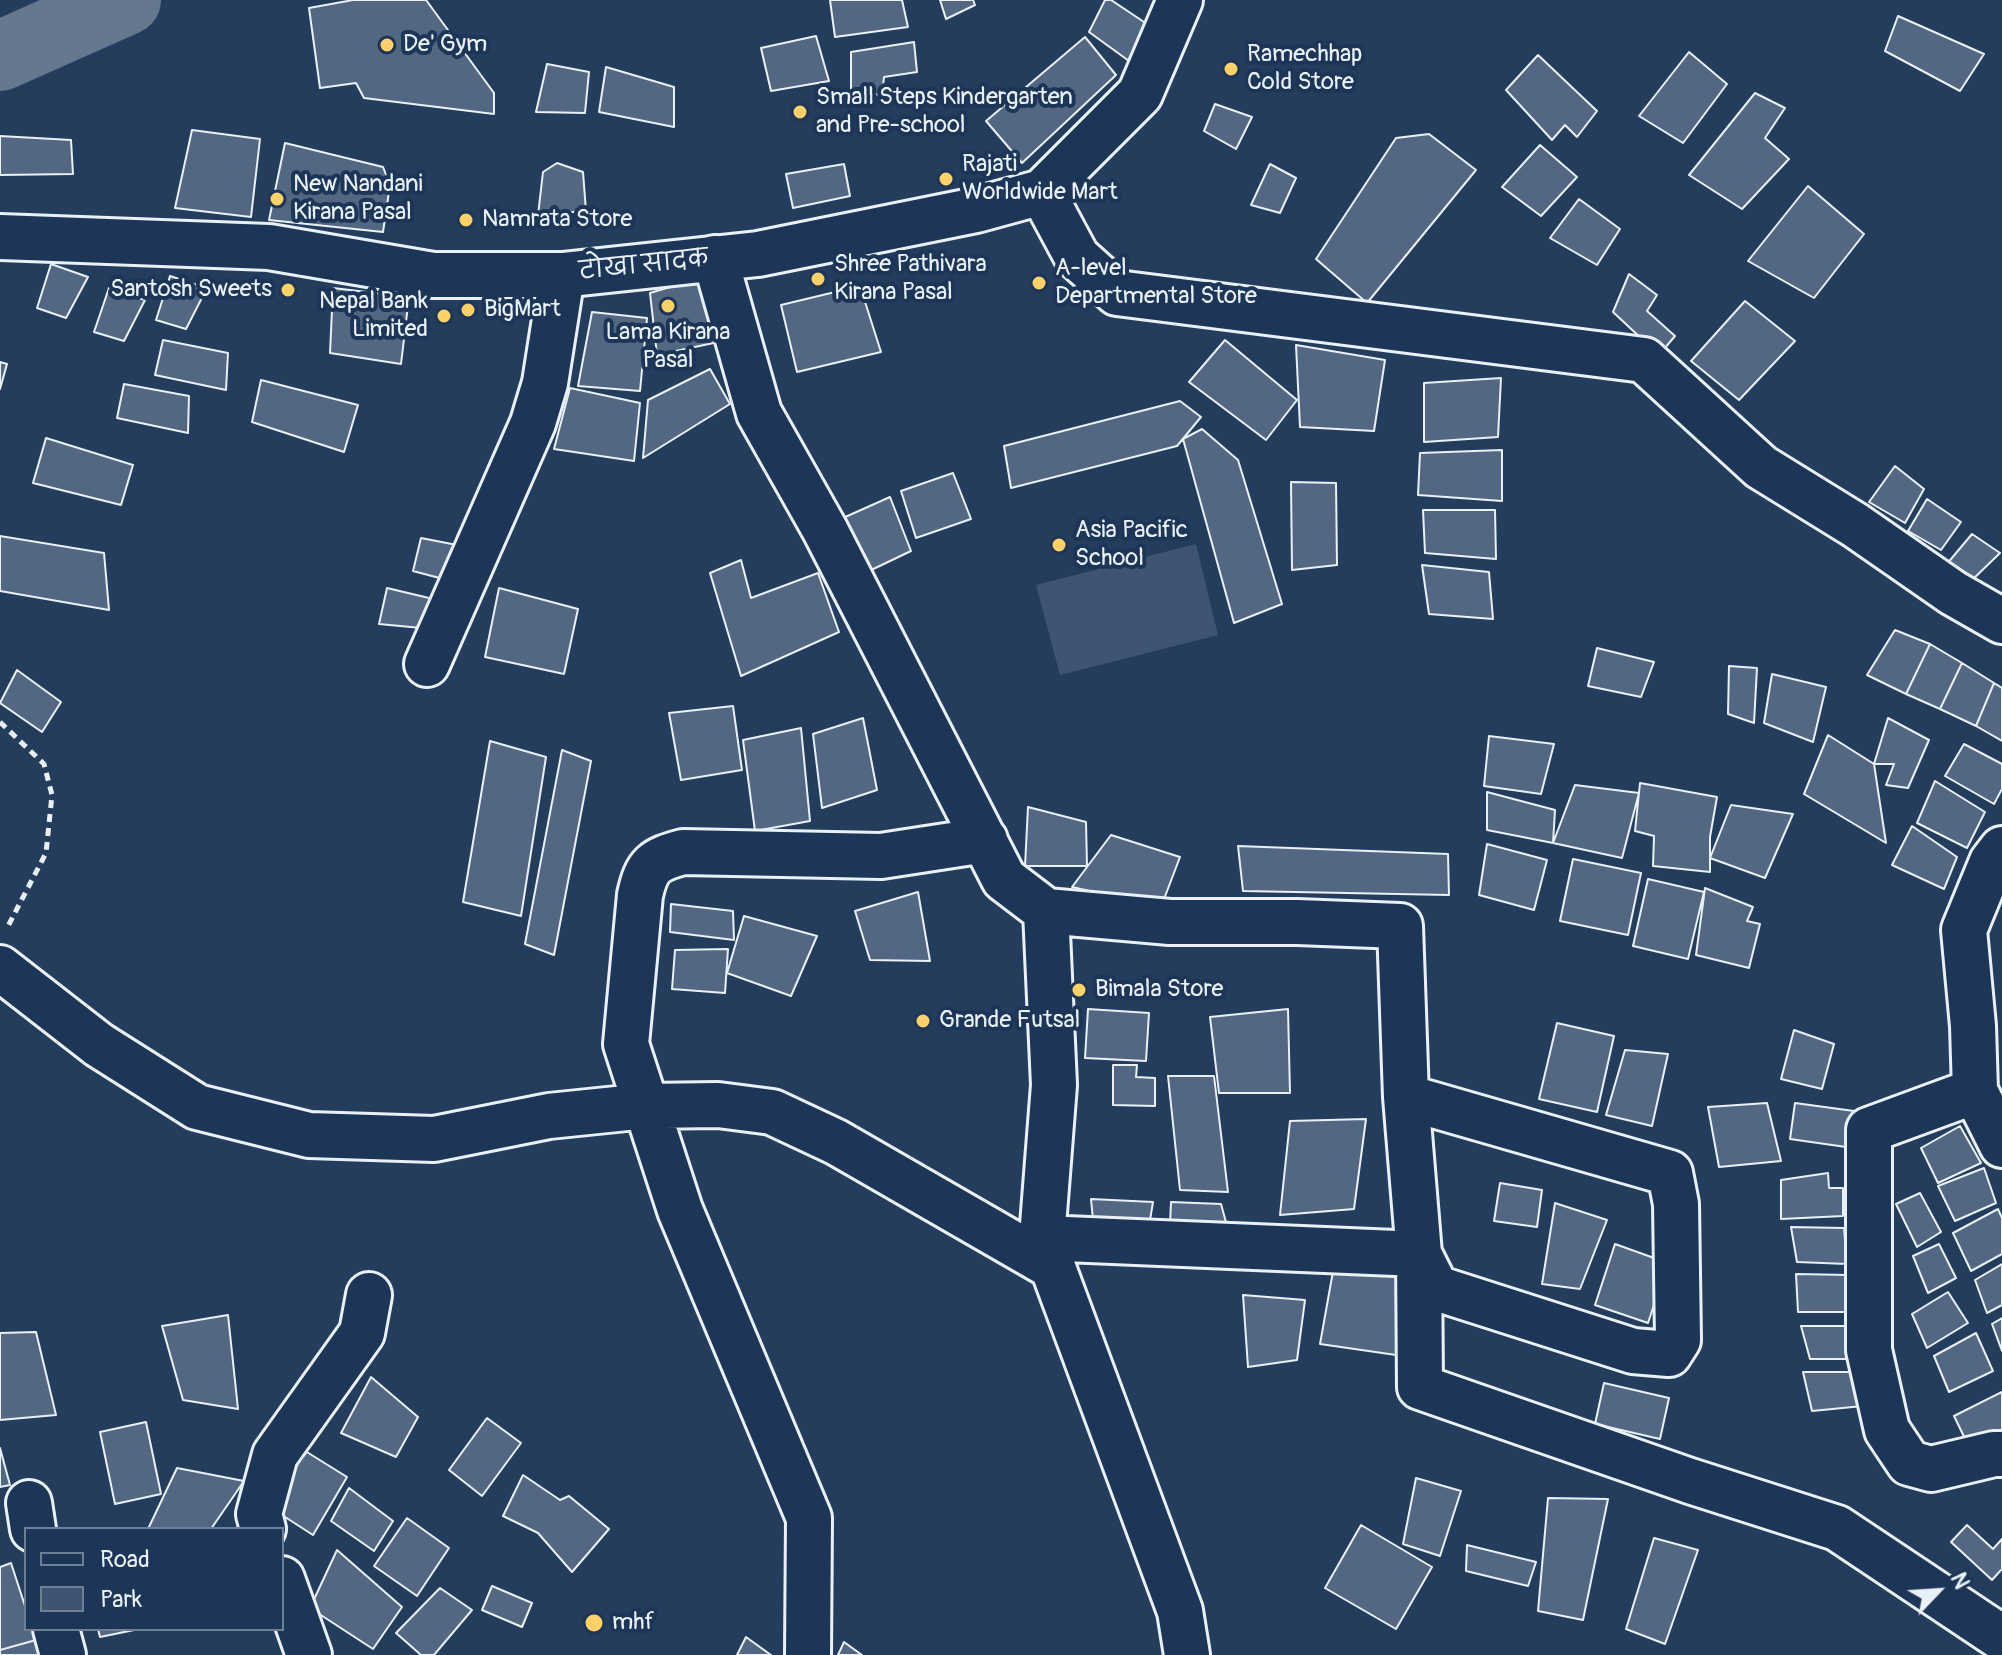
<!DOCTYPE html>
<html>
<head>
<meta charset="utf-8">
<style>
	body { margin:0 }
	#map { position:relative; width:2002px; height:1655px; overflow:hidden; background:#253d5d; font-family:Pangolin,sans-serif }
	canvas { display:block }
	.legend { position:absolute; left:24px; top:1527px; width:260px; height:104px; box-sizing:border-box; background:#1d3557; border:2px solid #6e8097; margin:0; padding:10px 14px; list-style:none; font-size:24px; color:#e8f1f8 }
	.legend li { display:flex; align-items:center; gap:16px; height:40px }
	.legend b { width:40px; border:2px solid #6e8097 }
	.north { position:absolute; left:1898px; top:1551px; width:80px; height:80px; -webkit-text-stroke:6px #1d3557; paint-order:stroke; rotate:65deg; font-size:22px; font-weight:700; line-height:32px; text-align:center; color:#e8f1f8 }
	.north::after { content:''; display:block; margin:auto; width:28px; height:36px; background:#e8f1f8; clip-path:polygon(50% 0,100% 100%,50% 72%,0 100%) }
</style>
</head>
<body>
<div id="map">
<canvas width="2002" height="1655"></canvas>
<ul class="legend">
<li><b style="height:10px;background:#1d3557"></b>Road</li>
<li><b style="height:22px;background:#3e5472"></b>Park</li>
</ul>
<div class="north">N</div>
</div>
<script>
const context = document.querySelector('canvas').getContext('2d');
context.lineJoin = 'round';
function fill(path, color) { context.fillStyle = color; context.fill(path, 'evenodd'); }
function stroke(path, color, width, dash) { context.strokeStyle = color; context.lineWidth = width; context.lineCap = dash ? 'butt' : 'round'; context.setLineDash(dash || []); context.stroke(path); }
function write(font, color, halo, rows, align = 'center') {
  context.font = font + ' Pangolin,"Playpen Sans Deva",sans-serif'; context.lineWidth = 8; context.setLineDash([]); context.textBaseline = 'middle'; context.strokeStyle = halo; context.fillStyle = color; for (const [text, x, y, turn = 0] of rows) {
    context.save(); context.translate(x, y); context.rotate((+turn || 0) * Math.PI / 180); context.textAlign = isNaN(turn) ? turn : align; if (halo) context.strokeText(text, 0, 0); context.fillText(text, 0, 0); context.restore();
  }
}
fill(new Path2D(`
	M 1196,544 L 1218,635 L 1060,675 L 1036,585 Z`), '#3e5472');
stroke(new Path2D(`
	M 0,56 L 126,0`), '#657890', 70);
const building = new Path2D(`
	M 353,0 L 426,0 L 494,93 L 494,114 L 364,98 L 356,83 L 320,88 L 309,8 Z
	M 830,0 L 902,0 L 908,27 L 835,37 Z
	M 940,0 L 973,0 L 975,5 L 946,19 Z
	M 1105,0 L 1111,0 L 1153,28 L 1129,61 L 1089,32 Z
	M 1898,16 L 1984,54 L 1960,91 L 1885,51 Z
	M 816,36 L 829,81 L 771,91 L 761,48 Z
	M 1085,37 L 1116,75 L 1022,163 L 986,121 Z
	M 914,42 L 917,72 L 884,77 L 882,95 L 851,91 L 851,52 Z
	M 1689,52 L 1727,84 L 1683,143 L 1639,116 Z
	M 1538,55 L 1597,111 L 1577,137 L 1565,125 L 1552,140 L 1506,90 Z
	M 547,64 L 589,72 L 585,113 L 536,112 Z
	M 606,67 L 674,87 L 674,127 L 599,112 Z
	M 1755,93 L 1785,108 L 1765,138 L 1789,159 L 1742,209 L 1689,175 Z
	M 1215,104 L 1252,117 L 1236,149 L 1204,131 Z
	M 192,130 L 260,139 L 251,217 L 175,208 Z
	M 1429,134 L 1476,170 L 1367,303 L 1316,259 L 1396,138 Z
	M 0,136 L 71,140 L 73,174 L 0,175 Z
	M 285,143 L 383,167 L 390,185 L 383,232 L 269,220 Z
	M 1540,145 L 1577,177 L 1541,216 L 1502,187 Z
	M 557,163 L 583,172 L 586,211 L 538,215 L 543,172 Z
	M 844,164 L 850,196 L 793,208 L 786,174 Z
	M 1270,164 L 1296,178 L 1280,213 L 1251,205 Z
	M 1808,186 L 1864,234 L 1814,298 L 1748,261 Z
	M 1579,199 L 1620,229 L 1597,265 L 1550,238 Z
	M 51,264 L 88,277 L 66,318 L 37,308 Z
	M 1629,274 L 1657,295 L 1647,311 L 1675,336 L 1659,355 L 1613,312 Z
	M 170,276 L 207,288 L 186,329 L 156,320 Z
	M 704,277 L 723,341 L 657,355 L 650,293 Z
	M 860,286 L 881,352 L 797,372 L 781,305 Z
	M 109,288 L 145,300 L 124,341 L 94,332 Z
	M 333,288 L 409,297 L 401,364 L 330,353 Z
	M 1745,301 L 1795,341 L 1739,400 L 1691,361 Z
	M 592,312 L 647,318 L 640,391 L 578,386 Z
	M 163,340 L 228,353 L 226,390 L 155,375 Z
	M 1225,340 L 1297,400 L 1266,440 L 1189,382 Z
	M 1296,345 L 1385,360 L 1374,431 L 1300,427 Z
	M 0,362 L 7,364 L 0,389 Z
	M 710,369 L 730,404 L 643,458 L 648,400 Z
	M 1501,378 L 1498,437 L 1424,442 L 1424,383 Z
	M 261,380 L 358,405 L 344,452 L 252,422 Z
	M 124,384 L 189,396 L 188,433 L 117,418 Z
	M 570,388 L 640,403 L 634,461 L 554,449 Z
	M 1180,401 L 1201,417 L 1177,446 L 1011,488 L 1004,446 Z
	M 1202,429 L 1238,460 L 1282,604 L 1234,623 L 1183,439 Z
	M 46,438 L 133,465 L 121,505 L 33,483 Z
	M 1502,450 L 1502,501 L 1418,495 L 1420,453 Z
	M 1895,466 L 1924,489 L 1905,523 L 1869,502 Z
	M 953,473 L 971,519 L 916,538 L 901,491 Z
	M 1291,482 L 1336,483 L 1337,565 L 1292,570 Z
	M 890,497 L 911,551 L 867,572 L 843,518 Z
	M 1927,499 L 1961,522 L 1941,550 L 1908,531 Z
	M 1423,510 L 1495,510 L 1496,559 L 1425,553 Z
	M 1972,534 L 2000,553 L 1969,583 L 1946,565 Z
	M 0,536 L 104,553 L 109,610 L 0,591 Z
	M 421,538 L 457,545 L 447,580 L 413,571 Z
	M 741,560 L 751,598 L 818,573 L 839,632 L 741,676 L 710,573 Z
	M 1422,565 L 1489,572 L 1493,619 L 1429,614 Z
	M 387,588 L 429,598 L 432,629 L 379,624 Z
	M 499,588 L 578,609 L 564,674 L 485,657 Z
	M 1895,630 L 1930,644 L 1906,694 L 1867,675 Z
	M 1930,644 L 1962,663 L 1940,709 L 1906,694 Z
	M 1597,648 L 1654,662 L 1641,697 L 1588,686 Z
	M 1962,663 L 1994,683 L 1976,726 L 1940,709 Z
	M 1729,666 L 1757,668 L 1754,723 L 1728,714 Z
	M 17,670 L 61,702 L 42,732 L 0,703 Z
	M 1772,674 L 1826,687 L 1813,742 L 1764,723 Z
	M 1994,683 L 2002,688 L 2002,741 L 1976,726 Z
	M 733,706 L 742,770 L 681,780 L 669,713 Z
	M 863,718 L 877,790 L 822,808 L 813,734 Z
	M 1888,718 L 1929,740 L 1908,788 L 1886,785 L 1894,764 L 1874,764 Z
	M 801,728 L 810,821 L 755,831 L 743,740 Z
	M 1828,735 L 1874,764 L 1886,843 L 1804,794 Z
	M 1489,736 L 1554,744 L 1541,794 L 1484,786 Z
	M 490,741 L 546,757 L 521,916 L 463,902 Z
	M 1964,744 L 2002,764 L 2002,789 L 1994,804 L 1945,776 Z
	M 562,750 L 591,761 L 554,955 L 525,944 Z
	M 1935,781 L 1985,812 L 1967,848 L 1917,823 Z
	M 1640,783 L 1717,797 L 1710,837 L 1710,872 L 1653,866 L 1654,836 L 1635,831 Z
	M 1575,785 L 1639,793 L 1622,858 L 1553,843 Z
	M 1487,792 L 1555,810 L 1553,843 L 1487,830 Z
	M 1731,805 L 1793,814 L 1765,878 L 1710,858 Z
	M 1028,807 L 1086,822 L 1087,866 L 1025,866 Z
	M 1912,826 L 1957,857 L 1944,889 L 1892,865 Z
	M 1111,835 L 1180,857 L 1161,907 L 1072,887 Z
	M 1487,844 L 1547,860 L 1534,910 L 1479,895 Z
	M 1238,846 L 1448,854 L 1449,895 L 1243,891 Z
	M 1573,859 L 1641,873 L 1628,935 L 1560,921 Z
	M 1648,879 L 1704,892 L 1688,959 L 1633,946 Z
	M 1705,888 L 1753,907 L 1747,921 L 1760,924 L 1749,968 L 1696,955 Z
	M 918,892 L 930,961 L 870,960 L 855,911 Z
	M 671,904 L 733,911 L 734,940 L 670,932 Z
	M 744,916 L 817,936 L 791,996 L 727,973 Z
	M 728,949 L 725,993 L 672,989 L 675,950 Z
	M 1088,1009 L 1149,1013 L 1146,1061 L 1085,1058 Z
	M 1288,1009 L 1290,1093 L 1219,1093 L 1210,1017 Z
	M 1557,1023 L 1614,1036 L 1597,1112 L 1539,1099 Z
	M 1794,1030 L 1834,1044 L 1822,1089 L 1781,1079 Z
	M 1625,1050 L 1668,1054 L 1652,1126 L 1606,1115 Z
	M 1113,1065 L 1137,1065 L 1136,1077 L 1155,1078 L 1155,1106 L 1113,1105 Z
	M 1168,1076 L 1214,1076 L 1228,1192 L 1180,1190 Z
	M 1767,1103 L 1781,1161 L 1719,1167 L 1708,1107 Z
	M 1795,1103 L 1854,1111 L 1846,1147 L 1790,1139 Z
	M 1366,1119 L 1354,1209 L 1280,1215 L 1290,1121 Z
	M 1960,1126 L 1981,1163 L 1938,1183 L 1921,1148 Z
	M 1984,1168 L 1996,1203 L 1955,1221 L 1938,1186 Z
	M 1828,1173 L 1829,1188 L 1843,1188 L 1843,1216 L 1781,1219 L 1781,1180 Z
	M 1500,1183 L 1542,1190 L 1537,1227 L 1494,1221 Z
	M 1920,1193 L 1941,1232 L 1917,1247 L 1896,1204 Z
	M 1091,1199 L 1153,1202 L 1149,1226 L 1093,1220 Z
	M 1171,1202 L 1221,1204 L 1227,1226 L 1170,1225 Z
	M 1555,1203 L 1607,1220 L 1580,1289 L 1542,1284 Z
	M 1998,1209 L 2002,1218 L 2002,1254 L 1971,1271 L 1953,1233 Z
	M 1791,1227 L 1844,1228 L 1847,1264 L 1797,1262 Z
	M 1615,1244 L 1668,1263 L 1648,1323 L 1595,1305 Z
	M 1939,1244 L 1956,1278 L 1928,1293 L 1913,1256 Z
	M 1335,1260 L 1407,1273 L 1403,1356 L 1320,1344 Z
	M 2002,1264 L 2002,1305 L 1987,1313 L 1975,1280 Z
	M 1796,1274 L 1848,1275 L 1854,1312 L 1798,1312 Z
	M 1948,1292 L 1968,1323 L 1927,1348 L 1912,1314 Z
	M 1243,1295 L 1305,1300 L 1297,1360 L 1248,1367 Z
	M 228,1315 L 238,1409 L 183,1400 L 162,1326 Z
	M 2002,1318 L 2002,1351 L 1992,1324 Z
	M 1801,1326 L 1850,1326 L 1858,1359 L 1810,1359 Z
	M 36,1332 L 56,1415 L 0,1420 L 0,1333 Z
	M 1976,1333 L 1993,1371 L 1949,1392 L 1934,1356 Z
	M 1803,1372 L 1856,1372 L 1863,1406 L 1812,1411 Z
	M 371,1377 L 418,1417 L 396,1457 L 341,1433 Z
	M 1604,1383 L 1669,1398 L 1660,1439 L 1595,1424 Z
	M 2002,1392 L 2002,1438 L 1972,1453 L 1954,1416 Z
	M 487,1418 L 521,1443 L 482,1496 L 449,1470 Z
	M 146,1422 L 161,1494 L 115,1504 L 100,1432 Z
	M 0,1448 L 10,1485 L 0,1487 Z
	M 302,1449 L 347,1477 L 313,1535 L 271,1508 Z
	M 177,1468 L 244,1481 L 211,1529 L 148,1529 Z
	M 523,1475 L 560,1500 L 569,1496 L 609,1529 L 572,1572 L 538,1533 L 503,1516 Z
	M 1416,1478 L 1461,1491 L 1440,1556 L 1403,1544 Z
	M 349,1488 L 393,1521 L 374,1551 L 331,1521 Z
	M 1548,1498 L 1608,1499 L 1583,1620 L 1538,1611 Z
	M 407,1518 L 449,1548 L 417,1596 L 374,1566 Z
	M 1361,1525 L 1432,1567 L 1396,1629 L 1325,1588 Z
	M 1967,1525 L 1993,1549 L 2002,1539 L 2002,1569 L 1992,1580 L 1951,1542 Z
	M 1654,1538 L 1698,1550 L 1665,1644 L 1626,1629 Z
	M 1467,1545 L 1536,1562 L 1528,1586 L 1466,1571 Z
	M 337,1550 L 402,1607 L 373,1649 L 310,1608 Z
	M 11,1563 L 26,1609 L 26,1629 L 33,1629 L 36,1640 L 0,1650 L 0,1567 Z
	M 492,1586 L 532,1603 L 522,1627 L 482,1610 Z
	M 440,1588 L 472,1610 L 434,1655 L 421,1655 L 396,1633 Z
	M 98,1629 L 139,1629 L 100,1637 Z
	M 746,1637 L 771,1655 L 737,1655 Z
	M 36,1640 L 41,1655 L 0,1655 L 0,1650 Z
	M 844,1642 L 862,1655 L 838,1655 Z`);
fill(building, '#536782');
stroke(building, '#e8f1f8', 2);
const minor = new Path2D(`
	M 1042,192 L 1077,257 L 1117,293 L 1644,360 L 1761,467 L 1855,525 L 1953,593 L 2002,621
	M 715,258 L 759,413 L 825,530 L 1004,879 L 1046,911 L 1054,1085 L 1042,1238 L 1180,1611 L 1187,1655
	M 427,664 L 533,423 L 545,383 L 562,275
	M 2002,849 L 1992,862 L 1964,930 L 1973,1026 L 1975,1091 L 2002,1145
	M 1046,911 L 1170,922 L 1297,922 L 1400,926 L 1406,1097 L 1419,1254 L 1420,1387 L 1690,1481 L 1837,1528 L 2002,1638
	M 0,968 L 99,1045 L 197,1107 L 309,1135 L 434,1139 L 549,1116 L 646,1106 L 718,1105 L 772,1112 L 836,1142 L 1053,1267
	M 1975,1091 L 1869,1130 L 1869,1350 L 1887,1430 L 1909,1463 L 1931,1469 L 1994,1454 L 2002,1454
	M 1042,1238 L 1419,1254 L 1436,1288 L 1633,1351 L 1669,1354 L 1678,1340 L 1676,1204 L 1670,1173 L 1406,1097
	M 29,1503 L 33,1529
	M 263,1529 L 259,1514 L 275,1455 L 362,1333 L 369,1295
	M 282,1579 L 309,1655
	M 56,1629 L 63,1655
	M 808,1655 L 809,1518 L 680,1210 L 626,1044 L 640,895 C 647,864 654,860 683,852 L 881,856 L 985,840`);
const major = new Path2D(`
	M 0,237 L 269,247 L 433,275 L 562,275 L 758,254 L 976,210 L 1042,192 L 1140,94 L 1180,0`);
stroke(minor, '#e8f1f8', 50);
stroke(major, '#e8f1f8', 50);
stroke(new Path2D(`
	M 0,722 L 44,764 L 52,795 L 46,853 L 6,930`), '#e8f1f8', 5, [8, 6]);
stroke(minor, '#1d3557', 44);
stroke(major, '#1d3557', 44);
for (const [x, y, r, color] of [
	[387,45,8,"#ffd166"],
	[1231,69,8,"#ffd166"],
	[800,112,8,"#ffd166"],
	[946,179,8,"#ffd166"],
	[277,199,8,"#ffd166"],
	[466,220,8,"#ffd166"],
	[818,279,8,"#ffd166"],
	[1039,283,8,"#ffd166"],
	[288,290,8,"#ffd166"],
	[668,306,8,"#ffd166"],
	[468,310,8,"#ffd166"],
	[444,316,8,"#ffd166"],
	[1059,545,8,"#ffd166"],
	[1079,990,8,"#ffd166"],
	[923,1021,8,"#ffd166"],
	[594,1623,10,"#ffd166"]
]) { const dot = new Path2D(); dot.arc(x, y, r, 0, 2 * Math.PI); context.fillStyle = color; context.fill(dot); stroke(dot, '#1d3557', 3); }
write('24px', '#e8f1f8', '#1d3557', [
	["De' Gym",403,45],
	["Ramechhap",1247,55],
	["Cold Store",1247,83],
	["Small Steps Kindergarten",816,98],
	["and Pre-school",816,126],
	["Rajati",962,165],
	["Worldwide Mart",962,193],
	["New Nandani",293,185],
	["Kirana Pasal",293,213],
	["Namrata Store",482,220],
	["Shree Pathivara",834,265],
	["Kirana Pasal",834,293],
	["A-level",1055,269],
	["Departmental Store",1055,297],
	["Santosh Sweets",272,290,"right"],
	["Nepal Bank",428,302,"right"],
	["Limited",428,330,"right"],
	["BigMart",484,310],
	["Lama Kirana",668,333,"center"],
	["Pasal",668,361,"center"],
	["Asia Pacific",1075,531],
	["School",1075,559],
	["Bimala Store",1095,990],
	["Grande Futsal",939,1021],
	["mhf",612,1623]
], 'left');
write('24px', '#e8f1f8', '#1d3557', [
	["टोखा सादक",644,266,-6]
]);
</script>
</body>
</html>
